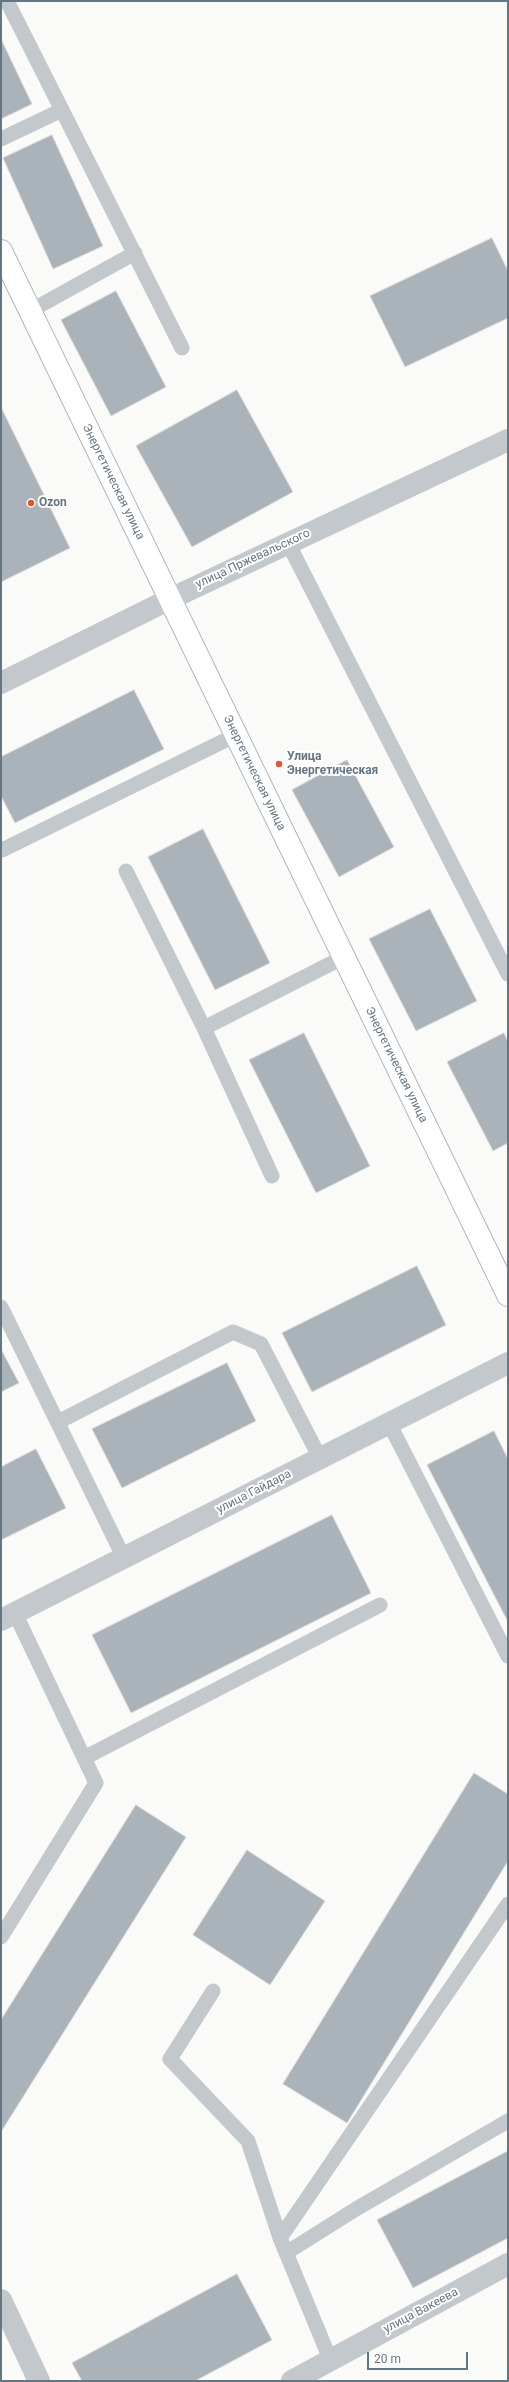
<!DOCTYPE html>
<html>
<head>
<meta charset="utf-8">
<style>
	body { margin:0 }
	#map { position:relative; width:509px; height:2382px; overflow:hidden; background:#fafaf8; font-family:Roboto,sans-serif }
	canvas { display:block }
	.frame { position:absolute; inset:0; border:2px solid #657683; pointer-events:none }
	.scale { position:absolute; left:367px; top:2352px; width:101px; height:18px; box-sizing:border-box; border:2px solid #657683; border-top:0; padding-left:5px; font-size:12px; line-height:14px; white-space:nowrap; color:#657683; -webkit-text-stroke:3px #fff; paint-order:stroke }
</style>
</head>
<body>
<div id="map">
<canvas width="509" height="2382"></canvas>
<div class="frame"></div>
<div class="scale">20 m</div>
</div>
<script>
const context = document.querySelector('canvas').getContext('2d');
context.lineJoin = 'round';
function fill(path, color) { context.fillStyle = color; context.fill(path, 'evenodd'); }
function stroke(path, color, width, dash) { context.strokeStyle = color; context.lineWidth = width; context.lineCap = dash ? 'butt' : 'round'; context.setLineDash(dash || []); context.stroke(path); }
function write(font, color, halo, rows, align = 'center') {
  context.font = font + ' Roboto,sans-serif'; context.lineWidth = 4; context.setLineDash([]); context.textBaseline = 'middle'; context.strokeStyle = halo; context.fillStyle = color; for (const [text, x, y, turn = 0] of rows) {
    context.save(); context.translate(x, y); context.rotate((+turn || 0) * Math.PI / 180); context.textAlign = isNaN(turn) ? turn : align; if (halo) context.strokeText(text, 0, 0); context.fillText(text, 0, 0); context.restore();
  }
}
const building = new Path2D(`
	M 1,39 L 32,104 L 1,119 Z
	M 52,135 L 103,246 L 53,269 L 3,158 Z
	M 492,238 L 508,271 L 508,318 L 405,367 L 370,296 Z
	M 116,291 L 166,387 L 111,416 L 61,320 Z
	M 237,390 L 293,492 L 192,547 L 136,446 Z
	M 1,407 L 70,548 L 1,582 Z
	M 134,690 L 164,749 L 15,823 L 1,796 L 1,757 Z
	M 347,760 L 394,847 L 339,877 L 292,790 Z
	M 203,829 L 270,963 L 215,990 L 148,857 Z
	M 430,909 L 477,1001 L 416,1031 L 369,939 Z
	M 304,1033 L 370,1166 L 316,1193 L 249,1060 Z
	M 504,1033 L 508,1042 L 508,1143 L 493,1151 L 447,1062 Z
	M 417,1266 L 446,1325 L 312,1392 L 282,1333 Z
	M 2,1351 L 19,1383 L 1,1392 L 1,1352 Z
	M 227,1363 L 256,1421 L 122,1488 L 92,1429 Z
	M 494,1431 L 508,1459 L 508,1622 L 427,1465 Z
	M 36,1449 L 66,1508 L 1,1540 L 1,1467 Z
	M 332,1515 L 371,1593 L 131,1713 L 92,1635 Z
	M 474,1773 L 508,1794 L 508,1861 L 347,2123 L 283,2084 Z
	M 136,1805 L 186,1837 L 1,2132 L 1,2020 Z
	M 247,1850 L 325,1901 L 270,1985 L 193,1935 Z
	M 508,2151 L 508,2238 L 413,2288 L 377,2220 Z
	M 237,2274 L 272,2340 L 195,2381 L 82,2381 L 72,2363 Z`);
fill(building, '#aab3b9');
stroke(building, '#dcdcda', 1);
const secondary = new Path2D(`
	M 1,251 L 508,1295`);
stroke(secondary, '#b3babf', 24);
stroke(new Path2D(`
	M 7,1 L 182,348
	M 1,139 L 62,110
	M 30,311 L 135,253
	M 288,543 L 508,974
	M 1,848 L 2,850 L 236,735
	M 126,871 L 204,1028 L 272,1176
	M 204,1028 L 344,957
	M 1,1307 L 124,1558
	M 58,1422 L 233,1332 L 261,1344 L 320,1458
	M 389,1423 L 508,1656
	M 84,1758 L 380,1605
	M 1,1937 L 96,1783 L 15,1613
	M 213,1991 L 170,2059 L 248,2141 L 280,2238
	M 286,2253 L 356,2209 L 508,2121
	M 330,2359 L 280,2238 L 508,1904`), '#c3c8cc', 15);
stroke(new Path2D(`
	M 1,683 L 170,599 L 508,440
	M 1,1620 L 508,1363
	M 1,2300 L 39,2381
	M 292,2381 L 508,2264`), '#c3c8cc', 22);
stroke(secondary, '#fff', 22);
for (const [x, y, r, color] of [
	[31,503,4,"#e4572e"],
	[279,764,4,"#e4572e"]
]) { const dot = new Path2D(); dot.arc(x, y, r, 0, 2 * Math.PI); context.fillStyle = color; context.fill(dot); stroke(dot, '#fff', 1.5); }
write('12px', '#657683', '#fff', [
	["Энергетическая улица",113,482,64],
	["улица Пржевальского",253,559,-25],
	["Энергетическая улица",254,773,64],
	["Энергетическая улица",396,1065,64],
	["улица Гайдара",254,1492,-27],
	["улица Вакеева",421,2311,-28]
]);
write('bold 12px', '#657683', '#fff', [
	["Ozon",39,503],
	["Улица",287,757],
	["Энергетическая",287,771]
], 'left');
</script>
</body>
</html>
